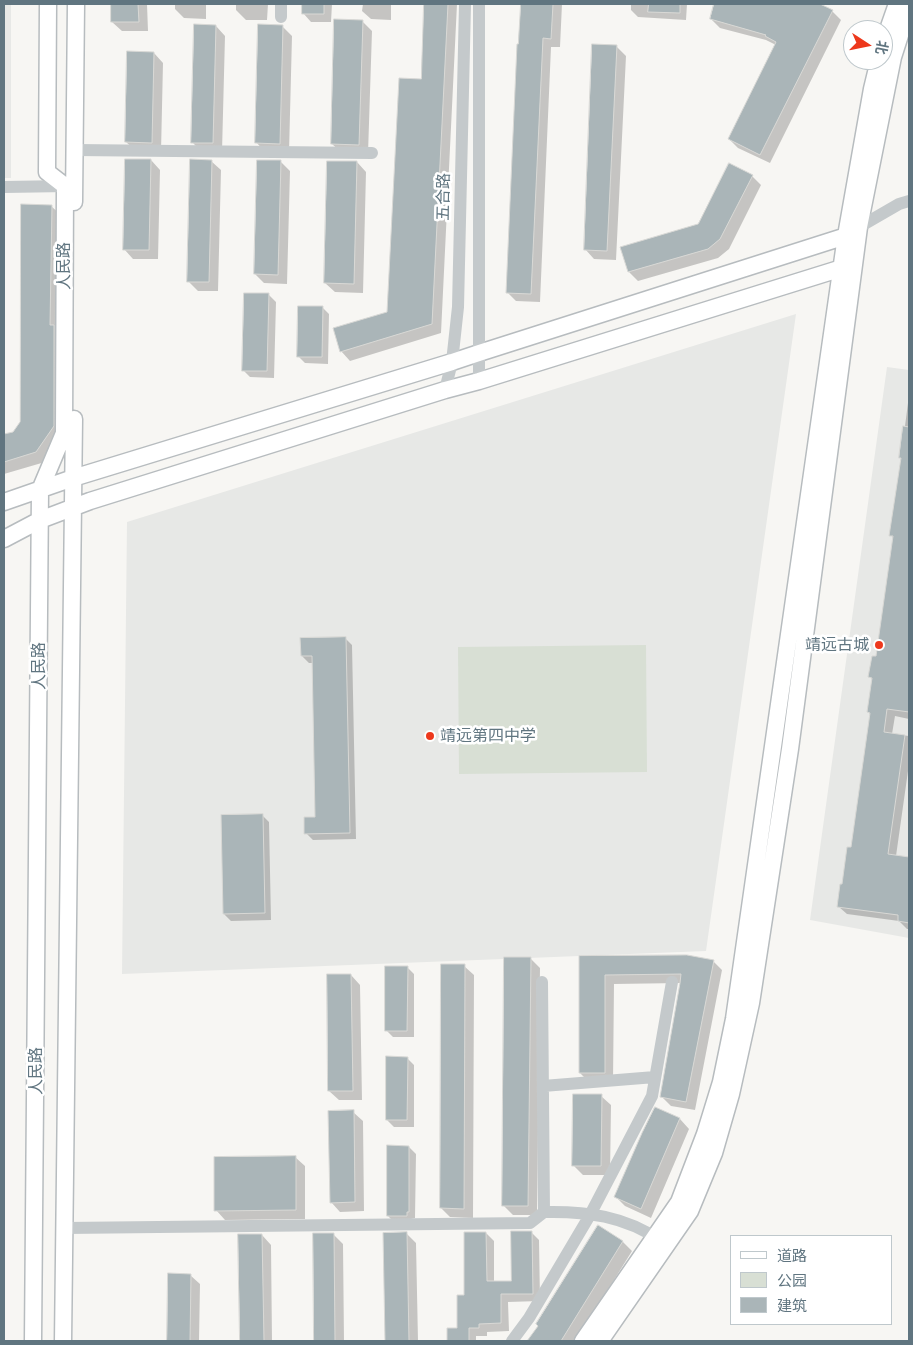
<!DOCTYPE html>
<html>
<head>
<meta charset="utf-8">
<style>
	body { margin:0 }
	#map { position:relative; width:913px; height:1345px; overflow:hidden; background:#f7f6f3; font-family:"PT Sans","Noto Sans SC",sans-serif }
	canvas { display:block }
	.frame { position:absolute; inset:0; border:5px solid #607580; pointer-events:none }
	.legend { position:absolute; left:730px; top:1235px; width:162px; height:90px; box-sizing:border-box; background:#fff; border:1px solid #bfc8cc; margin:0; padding:6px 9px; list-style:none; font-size:15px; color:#607580 }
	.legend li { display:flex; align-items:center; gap:10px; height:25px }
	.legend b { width:25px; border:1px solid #bfc8cc }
	.north { position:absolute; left:843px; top:20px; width:50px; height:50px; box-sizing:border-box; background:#fff; border:1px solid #bfc8cc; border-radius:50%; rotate:101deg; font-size:14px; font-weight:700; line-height:20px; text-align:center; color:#607580 }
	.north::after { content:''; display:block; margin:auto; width:18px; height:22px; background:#ed381c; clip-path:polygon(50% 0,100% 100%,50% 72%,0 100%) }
</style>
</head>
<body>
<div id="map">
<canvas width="913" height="1345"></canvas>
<div class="frame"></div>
<ul class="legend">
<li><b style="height:6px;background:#fff"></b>道路</li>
<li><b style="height:14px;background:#d8dfd4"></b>公园</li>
<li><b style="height:14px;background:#aab5b8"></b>建筑</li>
</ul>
<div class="north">北</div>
</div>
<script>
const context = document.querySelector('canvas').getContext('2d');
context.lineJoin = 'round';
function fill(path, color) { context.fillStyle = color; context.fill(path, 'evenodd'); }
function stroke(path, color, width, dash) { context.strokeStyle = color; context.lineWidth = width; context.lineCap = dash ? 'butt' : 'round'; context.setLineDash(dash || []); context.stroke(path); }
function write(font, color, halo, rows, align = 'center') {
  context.font = font + ' "PT Sans","Noto Sans SC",sans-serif'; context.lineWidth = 5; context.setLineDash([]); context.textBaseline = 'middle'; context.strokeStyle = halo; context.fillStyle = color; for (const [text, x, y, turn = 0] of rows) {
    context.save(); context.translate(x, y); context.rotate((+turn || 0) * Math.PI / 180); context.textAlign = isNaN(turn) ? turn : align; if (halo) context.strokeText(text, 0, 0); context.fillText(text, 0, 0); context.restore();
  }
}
fill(new Path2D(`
	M 4,4 L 11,4 L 11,178 L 4,178 Z
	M 796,314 L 706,951 L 122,974 L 127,522 Z
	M 887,367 L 909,370 L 909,938 L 810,920 Z`), '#e7e8e6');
fill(new Path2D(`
	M 646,645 L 647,772 L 459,774 L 458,647 Z`), '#d8dfd4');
fill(new Path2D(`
	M 112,4 L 147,4 L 148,31 L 122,31 L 112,22 Z
	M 175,4 L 206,4 L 206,19 L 184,18 L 175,9 Z
	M 236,4 L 268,4 L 267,20 L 246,20 L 236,10 Z
	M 303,4 L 332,4 L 331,22 L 311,22 L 303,13 Z
	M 363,4 L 391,4 L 391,20 L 371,19 L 362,11 Z
	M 425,4 L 457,4 L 441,333 L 350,361 L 341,351 L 388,313 L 422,80 Z
	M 522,4 L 562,4 L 560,47 L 551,47 L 540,302 L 516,301 L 507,292 Z
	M 631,4 L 687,4 L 686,20 L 638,17 L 631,10 Z
	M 715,4 L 817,4 L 832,11 L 841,20 L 770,163 L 738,148 L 729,139 L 776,45 L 766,40 L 720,28 L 711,19 Z
	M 362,21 L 372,31 L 368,154 L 342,153 L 332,144 Z
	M 216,26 L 225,36 L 222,152 L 202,152 L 193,143 Z
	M 282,26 L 292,36 L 289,153 L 265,152 L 256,142 Z
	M 616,46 L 626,56 L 616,260 L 594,259 L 585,249 Z
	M 154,53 L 163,63 L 161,152 L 136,151 L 126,142 Z
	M 151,160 L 160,170 L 158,259 L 133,259 L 124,249 Z
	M 211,161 L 221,170 L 218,291 L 198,291 L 189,282 Z
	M 280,161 L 290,171 L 287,284 L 264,283 L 255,274 Z
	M 357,162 L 366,172 L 363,293 L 335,292 L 325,283 Z
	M 752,176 L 761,185 L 729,249 L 718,258 L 638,281 L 629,272 L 699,225 Z
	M 51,206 L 61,215 L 63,435 L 45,462 L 4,474 L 4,436 L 18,431 L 21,422 Z
	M 269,295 L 276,302 L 274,378 L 250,377 L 243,370 Z
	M 322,307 L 329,314 L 328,364 L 305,363 L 298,356 Z
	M 909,395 L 909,719 L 895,716 L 892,734 L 909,736 L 909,764 L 896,856 L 909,858 L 909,929 L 907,929 L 899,921 L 847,914 L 839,907 L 852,849 L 871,715 L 868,712 L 873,680 L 870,677 L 877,658 L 894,539 L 891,535 Z
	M 345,638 L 352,645 L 356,839 L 313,840 L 306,833 L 316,818 L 313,663 L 309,663 L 302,656 Z
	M 262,815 L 269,822 L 271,920 L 231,921 L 224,914 Z
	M 581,957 L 713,961 L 722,970 L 695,1110 L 671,1106 L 661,1096 L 681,983 L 614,984 L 613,1082 L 589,1082 L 580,1073 Z
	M 531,959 L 540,968 L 537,1215 L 513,1215 L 503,1205 Z
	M 464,966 L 474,975 L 473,1218 L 450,1217 L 441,1208 Z
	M 407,967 L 414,974 L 414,1037 L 393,1037 L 386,1030 Z
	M 351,975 L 360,985 L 362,1100 L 339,1100 L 329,1091 Z
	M 407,1058 L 414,1065 L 414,1127 L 394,1127 L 387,1120 Z
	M 601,1096 L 611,1105 L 610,1175 L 583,1175 L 574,1166 Z
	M 656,1109 L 680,1119 L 689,1129 L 651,1218 L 625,1206 L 616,1197 Z
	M 353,1112 L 363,1121 L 364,1211 L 340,1212 L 331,1202 Z
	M 409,1147 L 416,1154 L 415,1218 L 395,1223 L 388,1216 Z
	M 295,1157 L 305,1166 L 305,1219 L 225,1220 L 216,1210 Z
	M 598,1226 L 623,1242 L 632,1251 L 576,1341 L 528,1341 L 539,1326 Z
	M 531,1232 L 539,1240 L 540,1301 L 508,1302 L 509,1331 L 487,1332 L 487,1336 L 476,1336 L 476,1341 L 448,1341 L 448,1330 L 458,1329 L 466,1296 L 486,1233 L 494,1241 L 494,1283 L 513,1282 Z
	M 333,1234 L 343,1244 L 344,1341 L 315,1341 L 314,1235 Z
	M 385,1234 L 407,1234 L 416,1243 L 418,1341 L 386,1341 Z
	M 262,1235 L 271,1245 L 272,1341 L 241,1341 L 240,1236 Z
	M 170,1275 L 190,1275 L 200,1284 L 199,1341 L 168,1341 Z`), '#0003');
const building = new Path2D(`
	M 111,4 L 138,4 L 139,22 L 111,22 Z
	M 302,4 L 324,4 L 324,14 L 302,14 Z
	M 424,4 L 448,4 L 432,324 L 340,352 L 333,328 L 387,312 L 399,78 L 421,79 Z
	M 521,4 L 553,4 L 551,39 L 543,38 L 531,294 L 506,293 L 517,44 L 518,44 Z
	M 649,4 L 680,4 L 680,13 L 648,12 Z
	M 714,4 L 820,4 L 833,10 L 760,155 L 728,139 L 776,42 L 765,36 L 766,35 L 710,19 Z
	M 334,19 L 363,20 L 359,145 L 331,144 Z
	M 194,24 L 216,25 L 213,143 L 191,143 Z
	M 258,24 L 283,25 L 280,144 L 255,143 Z
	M 592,44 L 617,45 L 607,251 L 584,250 Z
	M 127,51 L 154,52 L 152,143 L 125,142 Z
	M 125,159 L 151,159 L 149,250 L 123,250 Z
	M 190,159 L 212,160 L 209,282 L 187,282 Z
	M 257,160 L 281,160 L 278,275 L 254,274 Z
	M 327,161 L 357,161 L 354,284 L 324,283 Z
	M 729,163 L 753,175 L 720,239 L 708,249 L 628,272 L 620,247 L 698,224 Z
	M 21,204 L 52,205 L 50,325 L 54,325 L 54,426 L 36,452 L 4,462 L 4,434 L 13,432 L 20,422 Z
	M 244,293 L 269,293 L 267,371 L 242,371 Z
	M 298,306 L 323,306 L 322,357 L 297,357 Z
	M 903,426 L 909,427 L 909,712 L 887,709 L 884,732 L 905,735 L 888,854 L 909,857 L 909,923 L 898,921 L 898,915 L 837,907 L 840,884 L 842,884 L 847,847 L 851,847 L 870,713 L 867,712 L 872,678 L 868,677 L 872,656 L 876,656 L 893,536 L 889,536 L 901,458 L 899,458 Z
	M 346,637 L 350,833 L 304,834 L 304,817 L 315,817 L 312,656 L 301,656 L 300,638 Z
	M 263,814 L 265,913 L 223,914 L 221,815 Z
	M 687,955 L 714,960 L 686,1102 L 660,1097 L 680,983 L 681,974 L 605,975 L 605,1073 L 579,1073 L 579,956 Z
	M 504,957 L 531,957 L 528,1206 L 502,1206 Z
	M 441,964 L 465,964 L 464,1209 L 440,1208 Z
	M 385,966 L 408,966 L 407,1031 L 385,1031 Z
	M 327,974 L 351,974 L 353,1091 L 328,1091 Z
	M 386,1056 L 408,1057 L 407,1120 L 386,1120 Z
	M 573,1094 L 602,1094 L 601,1166 L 572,1166 Z
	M 655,1107 L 680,1118 L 641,1209 L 614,1197 L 642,1133 Z
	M 354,1110 L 355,1202 L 330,1203 L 328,1111 Z
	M 387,1145 L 409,1146 L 409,1212 L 407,1212 L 407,1216 L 387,1216 Z
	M 296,1156 L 296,1210 L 214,1211 L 214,1157 Z
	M 598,1225 L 623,1241 L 561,1341 L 527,1341 L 538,1326 L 536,1324 Z
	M 511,1231 L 532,1231 L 533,1294 L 501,1294 L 501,1323 L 479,1324 L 479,1328 L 469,1328 L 469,1341 L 447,1341 L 447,1328 L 457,1328 L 457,1295 L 464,1295 L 464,1232 L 486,1232 L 487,1281 L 511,1281 Z
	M 407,1232 L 409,1341 L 385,1341 L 383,1233 Z
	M 313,1233 L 334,1233 L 335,1341 L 314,1341 Z
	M 238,1234 L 262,1234 L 264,1341 L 240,1341 Z
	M 168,1273 L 191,1274 L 190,1341 L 167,1341 Z`);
fill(building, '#aab5b8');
stroke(building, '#d8d8d5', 1);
const major = new Path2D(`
	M 883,44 L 897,4
	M 74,202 L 76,4
	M 4,502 L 73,478 L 452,362 L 479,353 L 846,236
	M 4,539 L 40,520 L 90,501 L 445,390 L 479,381 L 842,268 L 850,266
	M 33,1341 L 40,490 L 64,433 L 65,186 L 47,172 L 48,4
	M 63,1341 L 74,419
	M 583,1341 L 679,1202 L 705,1134 L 721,1082 L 734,1019 L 846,236 L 872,89 L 879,60
	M 600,1341 L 690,1211 L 714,1153 L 731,1094 L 751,1003 L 790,749 L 859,227 L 893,57 L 909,7`);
stroke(major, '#b7bcbf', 19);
stroke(new Path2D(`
	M 479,4 L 479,381
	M 281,17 L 281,4
	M 75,150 L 372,153
	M 4,187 L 67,186
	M 854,230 L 899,204 L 909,201
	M 445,390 L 452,362 L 458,307 L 465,4
	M 543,1086 L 655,1077
	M 544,1212 C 586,1211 625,1216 661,1241
	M 65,1228 L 530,1223 L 544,1212 L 542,982
	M 512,1341 L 529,1318 L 590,1215 L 652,1096 L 672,982`), '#c4c9cb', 12);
stroke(major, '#fff', 16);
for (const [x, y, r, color] of [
	[879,645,5,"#ed381c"],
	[430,736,5,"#ed381c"]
]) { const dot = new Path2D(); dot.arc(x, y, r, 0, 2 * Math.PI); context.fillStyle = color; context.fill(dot); stroke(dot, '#fff', 2); }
write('16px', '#607580', '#fff', [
	["五合路",444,197,-89],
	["人民路",64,266,-90],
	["人民路",39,666,-90],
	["人民路",36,1071,-90]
]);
write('16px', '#607580', '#fff', [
	["靖远古城",869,645],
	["靖远第四中学",440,736,"left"]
], 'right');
</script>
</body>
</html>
